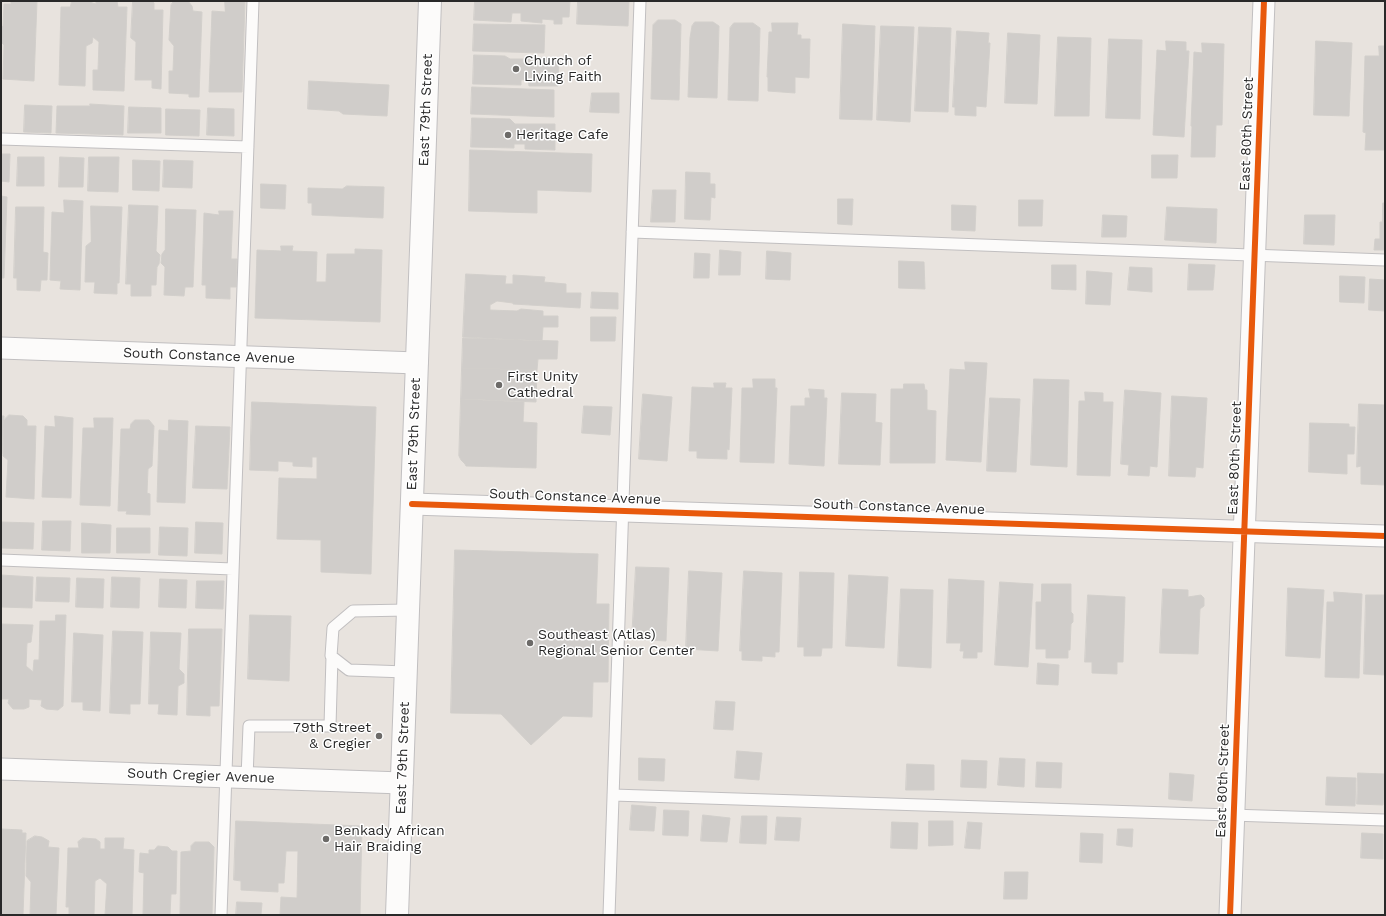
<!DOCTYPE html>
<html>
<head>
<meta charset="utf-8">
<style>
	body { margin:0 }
	#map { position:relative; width:1386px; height:916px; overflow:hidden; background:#e8e3de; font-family:"Work Sans",sans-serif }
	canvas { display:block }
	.frame { position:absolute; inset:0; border:2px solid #292929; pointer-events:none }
</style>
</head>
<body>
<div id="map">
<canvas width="1386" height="916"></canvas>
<div class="frame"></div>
</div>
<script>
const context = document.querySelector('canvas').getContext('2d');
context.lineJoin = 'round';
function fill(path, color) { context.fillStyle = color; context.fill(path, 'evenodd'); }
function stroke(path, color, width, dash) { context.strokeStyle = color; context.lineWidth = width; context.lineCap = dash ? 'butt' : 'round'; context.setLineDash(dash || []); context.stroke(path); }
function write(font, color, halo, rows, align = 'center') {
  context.font = font + ' "Work Sans",sans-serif'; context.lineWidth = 3; context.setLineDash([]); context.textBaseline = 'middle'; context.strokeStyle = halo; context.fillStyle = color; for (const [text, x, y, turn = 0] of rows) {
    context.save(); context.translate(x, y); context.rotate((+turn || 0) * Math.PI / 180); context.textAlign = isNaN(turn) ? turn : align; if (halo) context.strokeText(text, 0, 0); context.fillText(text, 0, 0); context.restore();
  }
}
const building = new Path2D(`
	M 11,1 L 37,1 L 34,81 L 3,79 L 4,45 L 1,42 L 1,28 L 3,26 L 4,4 L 11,4 Z
	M 72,1 L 91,1 L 92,3 L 96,4 L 96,1 L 117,1 L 118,7 L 127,7 L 124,91 L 93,90 L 93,70 L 98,70 L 99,42 L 93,37 L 92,43 L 86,46 L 85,86 L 59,85 L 61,7 L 70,7 Z
	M 133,1 L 152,1 L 154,3 L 154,10 L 163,10 L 161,89 L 152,88 L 152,80 L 135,80 L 136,42 L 131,38 Z
	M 174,1 L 188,1 L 192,6 L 193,11 L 202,12 L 199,97 L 189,97 L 189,94 L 169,93 L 169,71 L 173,71 L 174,46 L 169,40 L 171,5 Z
	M 225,1 L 245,1 L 242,92 L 209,92 L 212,11 L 225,12 Z
	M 475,1 L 570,1 L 569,17 L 562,17 L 562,24 L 554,24 L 554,20 L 542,19 L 542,23 L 521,21 L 521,13 L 512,13 L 511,22 L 474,20 Z
	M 578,1 L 629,1 L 628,26 L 577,24 Z
	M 658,20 L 675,20 L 681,24 L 679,100 L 651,99 L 653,25 Z
	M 695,22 L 713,22 L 719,26 L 717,98 L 688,97 L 690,38 L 692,26 Z
	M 734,23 L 753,23 L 760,28 L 758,101 L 728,100 L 730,28 Z
	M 772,23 L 798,23 L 797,35 L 801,35 L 801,39 L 810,39 L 809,78 L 795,77 L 795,93 L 768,91 L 768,77 L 767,77 L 769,32 L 772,32 Z
	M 474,24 L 545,25 L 544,53 L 473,51 Z
	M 843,24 L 875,26 L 872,120 L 840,119 Z
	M 881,26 L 914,27 L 910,122 L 877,120 Z
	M 919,27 L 951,28 L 948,112 L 915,111 Z
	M 957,31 L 989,33 L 988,43 L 990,43 L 986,107 L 976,106 L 976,116 L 955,115 L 955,107 L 953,107 Z
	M 1008,33 L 1040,35 L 1037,104 L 1005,103 Z
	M 1058,37 L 1091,38 L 1089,116 L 1055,116 Z
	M 1109,39 L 1142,40 L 1140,119 L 1106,118 Z
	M 1166,41 L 1186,42 L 1186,51 L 1189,51 L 1184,137 L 1153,135 L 1157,50 L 1166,51 Z
	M 1316,41 L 1352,43 L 1349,116 L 1314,115 Z
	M 1202,43 L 1224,44 L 1222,125 L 1216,125 L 1215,157 L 1191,157 L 1192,126 L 1191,126 L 1194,52 L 1202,53 Z
	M 1379,46 L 1385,46 L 1385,150 L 1365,150 L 1366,133 L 1363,132 L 1365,56 L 1379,56 Z
	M 474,55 L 505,56 L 510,59 L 528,59 L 528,57 L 559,58 L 558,86 L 529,86 L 528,79 L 521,80 L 521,85 L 473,84 Z
	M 309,81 L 389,85 L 387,116 L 343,114 L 339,111 L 308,109 Z
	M 472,87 L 554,90 L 554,117 L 471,114 Z
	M 592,93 L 619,93 L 619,113 L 590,112 Z
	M 90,104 L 124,106 L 123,135 L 56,133 L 57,106 L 90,106 Z
	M 25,105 L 52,106 L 51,133 L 24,132 Z
	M 129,107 L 161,108 L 161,133 L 128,133 Z
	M 208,108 L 234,109 L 234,136 L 207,135 Z
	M 166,109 L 200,110 L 199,136 L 166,135 Z
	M 472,118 L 510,119 L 515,124 L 555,124 L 555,150 L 525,149 L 525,144 L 514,144 L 514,148 L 471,147 Z
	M 470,150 L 592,154 L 591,192 L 537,190 L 537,213 L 469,211 Z
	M 1,154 L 10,154 L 9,182 L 1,181 Z
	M 1152,155 L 1178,155 L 1177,178 L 1152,178 Z
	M 18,157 L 44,157 L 44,186 L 17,186 Z
	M 60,157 L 84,158 L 83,187 L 59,187 Z
	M 89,157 L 119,157 L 118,192 L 88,191 Z
	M 133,160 L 160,161 L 159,191 L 133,190 Z
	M 164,160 L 193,161 L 192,188 L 163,187 Z
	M 686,172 L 710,173 L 710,184 L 715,184 L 715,198 L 711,197 L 710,220 L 685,219 Z
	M 261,184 L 286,185 L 285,209 L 261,208 Z
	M 347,186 L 384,187 L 383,218 L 312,215 L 312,203 L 308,203 L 308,188 L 342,189 Z
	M 653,190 L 676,190 L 675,222 L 651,222 Z
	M 1,196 L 7,197 L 4,278 L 1,278 Z
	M 838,199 L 853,199 L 852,225 L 838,224 Z
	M 64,200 L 83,201 L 80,290 L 60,289 L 61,281 L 50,280 L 52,212 L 64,213 Z
	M 1019,200 L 1043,200 L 1042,226 L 1019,226 Z
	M 1383,203 L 1385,203 L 1385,250 L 1374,250 L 1375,239 L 1380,239 L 1380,222 L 1382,222 Z
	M 129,205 L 158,206 L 156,251 L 160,255 L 159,264 L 157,267 L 156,285 L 151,285 L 151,296 L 131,296 L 131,284 L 126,284 Z
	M 952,205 L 976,206 L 975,231 L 952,230 Z
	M 91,206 L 122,207 L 119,283 L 117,283 L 117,294 L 94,293 L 95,282 L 85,282 L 86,246 L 91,242 Z
	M 16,207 L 44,207 L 43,252 L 48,253 L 47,280 L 41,280 L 40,291 L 17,290 L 17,278 L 14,278 Z
	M 1167,207 L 1217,209 L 1216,243 L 1165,240 Z
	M 166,209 L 196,210 L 193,287 L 185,287 L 184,296 L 164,295 L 165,267 L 161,263 L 162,254 L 165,250 Z
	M 219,211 L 233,211 L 231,259 L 237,259 L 236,287 L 230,287 L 230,299 L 206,298 L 206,285 L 202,285 L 204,213 L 219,215 Z
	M 1103,215 L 1127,216 L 1126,237 L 1102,237 Z
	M 1305,215 L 1335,215 L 1334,245 L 1304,244 Z
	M 281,246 L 293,246 L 292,251 L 317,252 L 316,282 L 326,282 L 327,254 L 355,254 L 355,249 L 382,250 L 380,322 L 255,318 L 257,250 L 281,251 Z
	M 720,250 L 741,252 L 740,275 L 719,275 Z
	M 767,251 L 791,253 L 790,280 L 766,279 Z
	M 695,253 L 710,254 L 709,278 L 694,278 Z
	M 899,261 L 924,262 L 925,289 L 899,288 Z
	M 1189,264 L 1215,265 L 1213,290 L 1188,290 Z
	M 1052,265 L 1076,265 L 1076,290 L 1052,289 Z
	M 1130,267 L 1152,268 L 1152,292 L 1128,290 Z
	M 1087,271 L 1112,273 L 1110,305 L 1086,304 Z
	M 466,274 L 506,276 L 505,284 L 513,284 L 513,275 L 545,277 L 544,282 L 566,284 L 566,293 L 581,293 L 580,308 L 513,304 L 513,303 L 497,301 L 490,305 L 490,310 L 517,311 L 521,309 L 543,311 L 543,316 L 558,316 L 558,327 L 543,327 L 542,341 L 463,337 Z
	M 1340,276 L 1365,277 L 1364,303 L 1340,302 Z
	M 1370,279 L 1385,280 L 1385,311 L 1369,310 Z
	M 592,292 L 618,293 L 618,309 L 591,308 Z
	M 591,317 L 616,317 L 615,341 L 591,341 Z
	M 463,338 L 558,341 L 557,359 L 538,359 L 537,370 L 462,368 Z
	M 965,362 L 987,363 L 981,462 L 946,460 L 950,369 L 965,370 Z
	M 462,368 L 537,370 L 536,402 L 461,399 Z
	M 753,379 L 775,379 L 775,388 L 777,388 L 774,463 L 740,462 L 742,388 L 753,388 Z
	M 1034,379 L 1069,380 L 1067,467 L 1031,465 Z
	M 714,383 L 726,383 L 725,388 L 732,388 L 729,450 L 727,449 L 727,459 L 697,458 L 697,451 L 689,451 L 692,387 L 714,388 Z
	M 904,384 L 924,384 L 925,390 L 927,390 L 927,410 L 936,411 L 935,463 L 890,463 L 891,389 L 903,389 Z
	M 809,389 L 824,390 L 824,398 L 827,398 L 824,466 L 789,464 L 791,406 L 805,406 L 805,398 L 810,398 Z
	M 1125,390 L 1161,393 L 1157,467 L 1150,466 L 1149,476 L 1128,475 L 1129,465 L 1121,464 Z
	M 1085,392 L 1103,393 L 1103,402 L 1113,402 L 1110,476 L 1077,475 L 1079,401 L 1085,401 Z
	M 842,393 L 876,394 L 875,422 L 882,423 L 880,465 L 839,464 Z
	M 643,394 L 672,397 L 667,461 L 639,459 Z
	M 1172,396 L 1207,398 L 1203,468 L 1196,467 L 1195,477 L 1169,476 Z
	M 990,398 L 1020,399 L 1016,472 L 987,471 Z
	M 461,399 L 524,402 L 523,422 L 537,423 L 536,468 L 466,466 L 465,464 L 461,460 L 459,456 Z
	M 252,402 L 376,407 L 371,574 L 321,572 L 321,540 L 277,539 L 279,478 L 317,479 L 317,457 L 312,457 L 312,467 L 293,466 L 293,462 L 278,461 L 278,471 L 250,470 Z
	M 1359,404 L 1385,405 L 1385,485 L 1361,484 L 1361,466 L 1357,467 Z
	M 584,406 L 612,407 L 610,435 L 582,433 Z
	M 9,415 L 23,416 L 27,420 L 27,426 L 36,426 L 34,499 L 6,497 L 8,460 L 3,456 L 4,420 Z
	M 1,416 L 4,416 L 2,454 L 1,455 Z
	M 55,416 L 73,418 L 71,498 L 42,497 L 45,426 L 55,427 Z
	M 94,418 L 113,418 L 110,506 L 80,505 L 83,428 L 94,428 Z
	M 135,420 L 149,420 L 154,426 L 152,466 L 148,469 L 147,493 L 150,494 L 150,515 L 126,514 L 127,511 L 118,511 L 121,429 L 130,429 L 131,424 Z
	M 169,420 L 188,421 L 185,503 L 157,502 L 159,430 L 168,431 Z
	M 1310,423 L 1349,424 L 1349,427 L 1355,427 L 1354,454 L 1347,454 L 1347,474 L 1309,472 Z
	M 196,426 L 230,427 L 227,489 L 193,488 Z
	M 43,521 L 71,521 L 70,551 L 42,550 Z
	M 1,522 L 34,523 L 33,549 L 1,548 Z
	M 196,522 L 223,523 L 222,554 L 195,553 Z
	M 82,523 L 111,525 L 110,553 L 82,553 Z
	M 160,527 L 188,528 L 187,556 L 159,555 Z
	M 117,528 L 150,528 L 150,553 L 117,553 Z
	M 455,550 L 598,554 L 596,604 L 609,604 L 608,682 L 593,682 L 592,717 L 563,716 L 531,745 L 501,714 L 451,713 Z
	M 636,567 L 669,568 L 666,641 L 632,639 Z
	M 689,571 L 722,573 L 718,651 L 686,649 Z
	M 744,571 L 782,573 L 779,652 L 775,652 L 775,657 L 762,656 L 762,661 L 742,660 L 742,651 L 740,651 Z
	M 800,572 L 834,573 L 832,648 L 822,648 L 821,656 L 804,656 L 804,647 L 798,647 Z
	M 1,575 L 33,577 L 32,608 L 1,607 Z
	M 849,575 L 888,577 L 884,648 L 846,646 Z
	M 37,577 L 70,578 L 69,602 L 36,601 Z
	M 112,577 L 140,578 L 139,608 L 111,607 Z
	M 77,578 L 104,579 L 103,608 L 76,607 Z
	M 160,579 L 187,580 L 186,608 L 159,607 Z
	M 949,579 L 984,581 L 982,652 L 977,652 L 977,658 L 963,658 L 964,651 L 960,651 L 961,643 L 947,643 Z
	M 197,581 L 224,581 L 223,609 L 196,608 Z
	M 1000,582 L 1033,584 L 1028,667 L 995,665 Z
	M 1042,584 L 1071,584 L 1071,612 L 1073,614 L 1073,622 L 1071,624 L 1070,650 L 1068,650 L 1068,658 L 1046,658 L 1046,649 L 1036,649 L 1036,602 L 1041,602 Z
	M 1288,588 L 1324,590 L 1320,658 L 1286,656 Z
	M 901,589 L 933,590 L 931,668 L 898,666 Z
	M 1163,589 L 1188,590 L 1188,597 L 1201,595 L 1204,598 L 1204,606 L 1200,609 L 1198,654 L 1160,653 Z
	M 1334,592 L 1362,594 L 1359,678 L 1325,677 L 1327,602 L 1334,602 Z
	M 1088,595 L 1125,597 L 1123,662 L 1117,662 L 1117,674 L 1092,673 L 1092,662 L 1085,662 Z
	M 1366,595 L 1385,595 L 1385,675 L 1364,674 Z
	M 56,615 L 66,615 L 63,706 L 58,710 L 46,709 L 41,706 L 42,700 L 29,699 L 29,707 L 24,709 L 13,709 L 8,703 L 9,699 L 1,699 L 1,624 L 33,625 L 31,642 L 27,643 L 26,666 L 33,672 L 34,660 L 39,660 L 40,621 L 55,621 Z
	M 250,615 L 291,616 L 289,681 L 248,679 Z
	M 189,629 L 222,629 L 219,706 L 210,706 L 210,716 L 187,715 Z
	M 113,631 L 143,632 L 140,704 L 130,704 L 130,714 L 110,713 Z
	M 151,632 L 181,633 L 179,669 L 184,674 L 184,683 L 178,686 L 177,715 L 158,714 L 159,704 L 149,704 Z
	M 74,633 L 103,635 L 100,711 L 83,710 L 83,702 L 72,702 Z
	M 1038,663 L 1059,665 L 1058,685 L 1037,684 Z
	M 716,701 L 735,702 L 733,730 L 714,729 Z
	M 737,751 L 762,753 L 759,780 L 735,778 Z
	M 639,758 L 665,759 L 664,781 L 639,780 Z
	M 1000,758 L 1025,759 L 1024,787 L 998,785 Z
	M 962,760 L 987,761 L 986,788 L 961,787 Z
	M 1037,762 L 1062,763 L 1061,788 L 1036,787 Z
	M 907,764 L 934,765 L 934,790 L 906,790 Z
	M 1170,773 L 1194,775 L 1192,801 L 1169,799 Z
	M 1358,773 L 1385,774 L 1383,805 L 1357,804 Z
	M 1327,777 L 1356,778 L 1355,806 L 1326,805 Z
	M 632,805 L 656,807 L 654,831 L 630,830 Z
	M 664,810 L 689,811 L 688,836 L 663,835 Z
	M 703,815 L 730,818 L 727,842 L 701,841 Z
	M 742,816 L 767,816 L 766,844 L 740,843 Z
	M 777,817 L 801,818 L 799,841 L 775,840 Z
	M 236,821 L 362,826 L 360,915 L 280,915 L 281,897 L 297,898 L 298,851 L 286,851 L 284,883 L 278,883 L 278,892 L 241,890 L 241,881 L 234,880 Z
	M 929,821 L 953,821 L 953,845 L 929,846 Z
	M 892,822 L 918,823 L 917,849 L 891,848 Z
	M 968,822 L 982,823 L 980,849 L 965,848 Z
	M 1,829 L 22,830 L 22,833 L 26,833 L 23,915 L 1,915 Z
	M 1118,829 L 1133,829 L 1132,847 L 1117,845 Z
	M 1081,833 L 1103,834 L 1102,863 L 1080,862 Z
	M 1362,833 L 1383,834 L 1383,859 L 1361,858 Z
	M 35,836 L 42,837 L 49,841 L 48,847 L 59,848 L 56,915 L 30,915 L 31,882 L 26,876 L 27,841 Z
	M 83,838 L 96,839 L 100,842 L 100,849 L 105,849 L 105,838 L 124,838 L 123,849 L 134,850 L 132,915 L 105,915 L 107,884 L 100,878 L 95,881 L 94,915 L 69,915 L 69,907 L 66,907 L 68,848 L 79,848 L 78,842 Z
	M 195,842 L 209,842 L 214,847 L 212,915 L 180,915 L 181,852 L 191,851 L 191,846 Z
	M 158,846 L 168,847 L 172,851 L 177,851 L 176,894 L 171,894 L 170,915 L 143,915 L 144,873 L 139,872 L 140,853 L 149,854 L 149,850 L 154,850 Z
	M 1005,872 L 1028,872 L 1027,899 L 1004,899 Z
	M 237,902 L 262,903 L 261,915 L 236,915 Z`);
fill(building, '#d0cdca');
stroke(building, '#d2cfcb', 1);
const lane = new Path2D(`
	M 1,139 L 248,147
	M 632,232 L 1385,260
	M 1,560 L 233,569
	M 406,672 L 349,670 L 331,656 L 333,628 L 353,611 L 408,610
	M 247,778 L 249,726 L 330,726 L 332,657
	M 613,795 L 1385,820
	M 221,915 L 253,1
	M 609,915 L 640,1`);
const street = new Path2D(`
	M 1,348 L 417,363
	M 412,504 L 1385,536
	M 1,769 L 402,783
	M 1230,915 L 1264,1`);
const secondary = new Path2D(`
	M 397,915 L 430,1`);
stroke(lane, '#c1bfc0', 13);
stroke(street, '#c1bfc0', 23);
stroke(secondary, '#c1bfc0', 24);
stroke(lane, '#fcfbfa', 11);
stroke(street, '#fcfbfa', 21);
stroke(secondary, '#fcfbfa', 22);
stroke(new Path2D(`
	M 412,504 L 1385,536
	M 1230,915 L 1264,1`), '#e8590c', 6);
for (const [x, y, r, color] of [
	[516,69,4,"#6c6a68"],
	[508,135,4,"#6c6a68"],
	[499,385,4,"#6c6a68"],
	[530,643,4,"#6c6a68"],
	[379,736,4,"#6c6a68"],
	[326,839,4,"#6c6a68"]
]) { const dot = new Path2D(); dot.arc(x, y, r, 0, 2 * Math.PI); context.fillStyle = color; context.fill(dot); stroke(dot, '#fff', 1.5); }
write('14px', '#292929', '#fff', [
	["Church of",524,61],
	["Living Faith",524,77],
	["Heritage Cafe",516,135],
	["First Unity",507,377],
	["Cathedral",507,393],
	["Southeast (Atlas)",538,635],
	["Regional Senior Center",538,651],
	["79th Street",371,728,"right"],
	["& Cregier",371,744,"right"],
	["Benkady African",334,831],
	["Hair Braiding",334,847]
], 'left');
write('14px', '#292929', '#fff', [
	["East 79th Street",426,110,-88],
	["East 80th Street",1247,134,-88],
	["South Constance Avenue",209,356,2],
	["East 79th Street",414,434,-88],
	["East 80th Street",1235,458,-88],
	["South Constance Avenue",575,497,2],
	["South Constance Avenue",899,507,2],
	["East 79th Street",403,758,-88],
	["South Cregier Avenue",201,776,2],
	["East 80th Street",1223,781,-88]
]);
</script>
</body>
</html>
